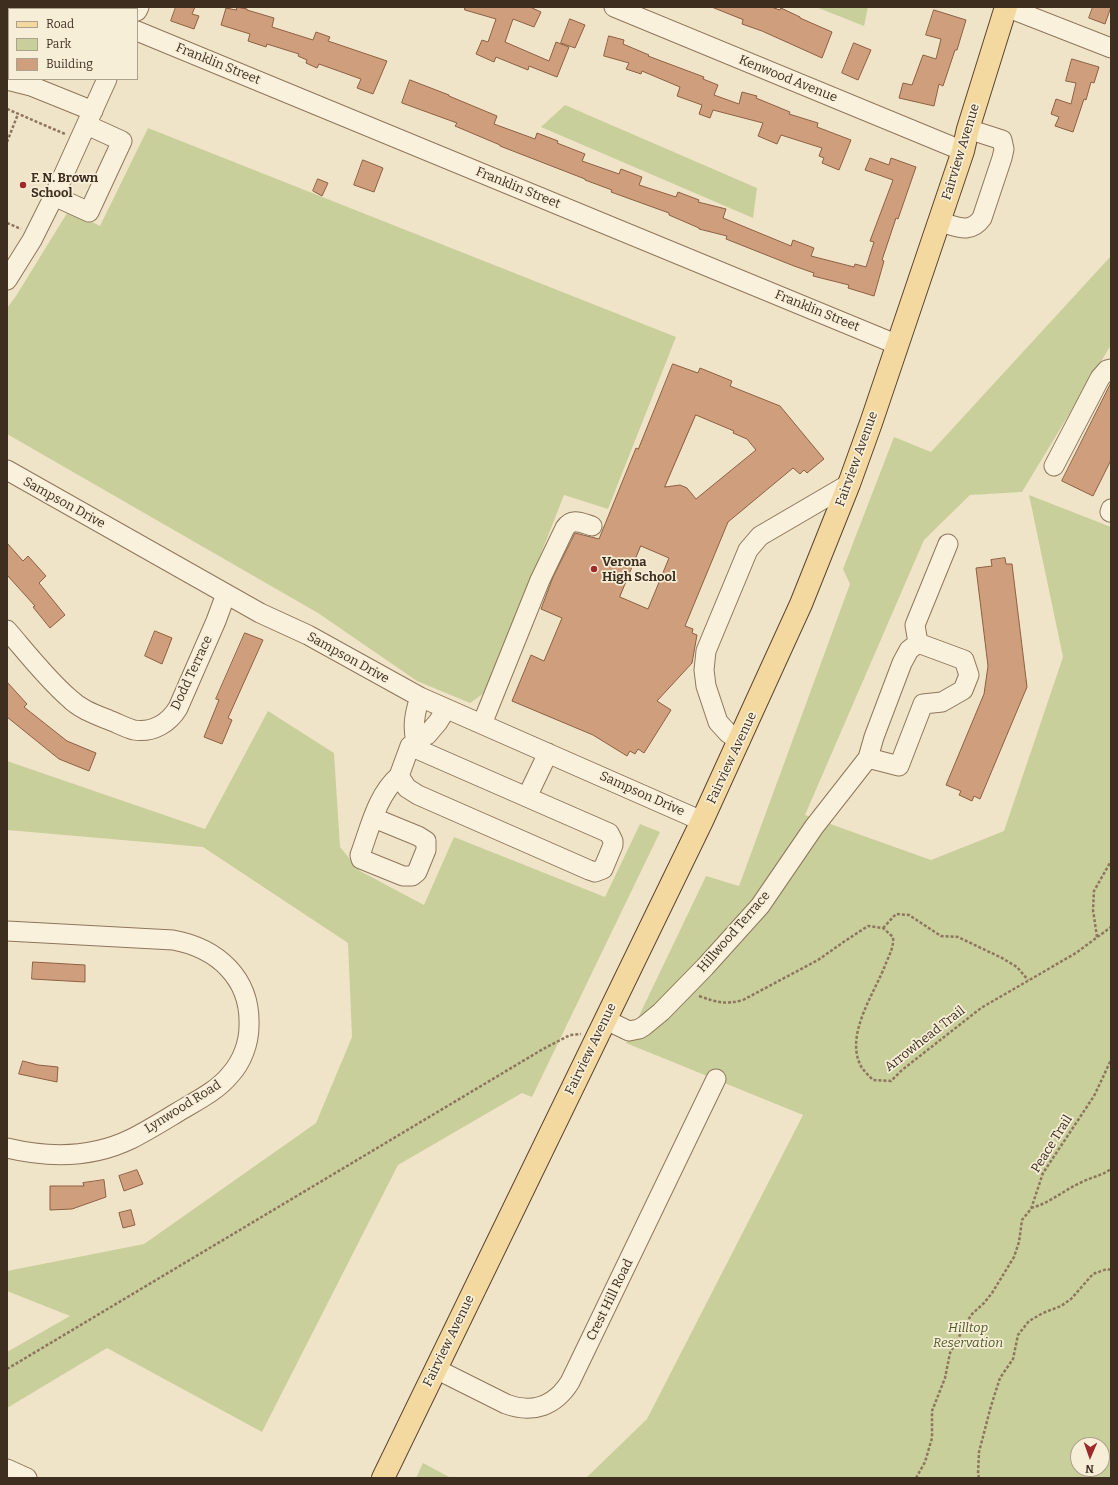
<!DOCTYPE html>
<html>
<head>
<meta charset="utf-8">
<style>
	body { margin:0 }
	#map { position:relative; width:1118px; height:1485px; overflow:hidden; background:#f0e4c8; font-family:Bitter,serif }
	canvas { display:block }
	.frame { position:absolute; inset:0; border:8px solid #3d2e20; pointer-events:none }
	.legend { position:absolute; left:8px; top:8px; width:130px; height:72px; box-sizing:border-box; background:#f7eed8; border:1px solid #ada18e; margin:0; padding:5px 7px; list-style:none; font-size:12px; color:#3d2e20 }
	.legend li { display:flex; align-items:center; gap:8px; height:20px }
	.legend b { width:20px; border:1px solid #ada18e }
	.north { position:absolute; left:1070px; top:1437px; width:40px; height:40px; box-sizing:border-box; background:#f7eed8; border:1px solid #ada18e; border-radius:50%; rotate:182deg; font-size:11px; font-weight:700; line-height:16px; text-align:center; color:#3d2e20 }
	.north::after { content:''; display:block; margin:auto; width:14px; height:18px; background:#9e2a2b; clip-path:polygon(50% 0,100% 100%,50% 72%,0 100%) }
</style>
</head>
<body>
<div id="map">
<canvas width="1118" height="1485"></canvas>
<div class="frame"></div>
<ul class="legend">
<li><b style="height:5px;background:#f3d9a0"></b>Road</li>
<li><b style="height:11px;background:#c9cf9b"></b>Park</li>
<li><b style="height:11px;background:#cf9f7d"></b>Building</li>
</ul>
<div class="north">N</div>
</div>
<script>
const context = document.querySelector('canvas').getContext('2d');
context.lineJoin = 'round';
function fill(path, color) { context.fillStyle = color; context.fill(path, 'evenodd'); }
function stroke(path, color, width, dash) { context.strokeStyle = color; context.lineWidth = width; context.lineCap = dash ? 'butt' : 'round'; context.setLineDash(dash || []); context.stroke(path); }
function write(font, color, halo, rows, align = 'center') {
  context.font = font + ' Bitter,serif'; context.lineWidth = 3.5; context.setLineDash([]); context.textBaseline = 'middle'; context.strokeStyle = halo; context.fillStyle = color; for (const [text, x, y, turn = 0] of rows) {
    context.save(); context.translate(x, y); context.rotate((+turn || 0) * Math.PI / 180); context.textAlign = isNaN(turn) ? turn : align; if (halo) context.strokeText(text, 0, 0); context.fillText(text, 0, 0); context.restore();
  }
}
fill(new Path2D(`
	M 816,7 L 868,7 L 864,26 Z
	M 565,105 L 757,188 L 753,218 L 541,127 Z
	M 148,128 L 676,337 L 608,509 L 564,495 L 487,691 L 470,703 L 417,681 L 318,613 L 7,434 L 7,308 L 16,296 L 69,210 L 100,226 Z
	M 1111,256 L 1111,345 L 1022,492 L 970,495 L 924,540 L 805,815 L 931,860 L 1004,831 L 1063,657 L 1029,495 L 1111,527 L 1111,1478 L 586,1478 L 647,1419 L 803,1115 L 626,1043 L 706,876 L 739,886 L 850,584 L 843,569 L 894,437 L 931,452 ZM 1078,1445 L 1102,1445 L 1102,1469 L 1078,1469 Z
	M 268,711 L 334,753 L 340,847 L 360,871 L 424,905 L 454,837 L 605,897 L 640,824 L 660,832 L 532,1097 L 522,1093 L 398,1165 L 262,1432 L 107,1348 L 7,1408 L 7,1352 L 70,1316 L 7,1291 L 7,1271 L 144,1244 L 316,1123 L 352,1037 L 348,943 L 203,847 L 7,830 L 7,761 L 205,829 Z
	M 423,1463 L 451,1478 L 416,1478 Z`), '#c9cf9b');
const building = new Path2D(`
	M 176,7 L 195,7 L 192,14 L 199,16 L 194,29 L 171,21 Z
	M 237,7 L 247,9 L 247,10 L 274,18 L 272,27 L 313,40 L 316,32 L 330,37 L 328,41 L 387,61 L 373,94 L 357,88 L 361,79 L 319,64 L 317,68 L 306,63 L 307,60 L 298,56 L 299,54 L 267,44 L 266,47 L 248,41 L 250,34 L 221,25 L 226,8 L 236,10 Z
	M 465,7 L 530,7 L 541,12 L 534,27 L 513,19 L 505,42 L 549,61 L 556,42 L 569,47 L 557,77 L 529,66 L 528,70 L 496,57 L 494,62 L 476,54 L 482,40 L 488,42 L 496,19 L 465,10 Z
	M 712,7 L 771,7 L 780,10 L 781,8 L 800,17 L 800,18 L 832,32 L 822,58 L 762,31 L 742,24 L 743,20 Z
	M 1093,7 L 1111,7 L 1105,24 L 1089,18 Z
	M 934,10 L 966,20 L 957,50 L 955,50 L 943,86 L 939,84 L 934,106 L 899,98 L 903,83 L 912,85 L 923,55 L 936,59 L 941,39 L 926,35 Z
	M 570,19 L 585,25 L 575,48 L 561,43 Z
	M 609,36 L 624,40 L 623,44 L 649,55 L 648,56 L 704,77 L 703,79 L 718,85 L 714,95 L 739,104 L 742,92 L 757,96 L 756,98 L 790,112 L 789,114 L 818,123 L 817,127 L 851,140 L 839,170 L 822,163 L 824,158 L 819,156 L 822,148 L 781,135 L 777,144 L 758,136 L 763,123 L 713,110 L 710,118 L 699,114 L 702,105 L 677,96 L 680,87 L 642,71 L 641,74 L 626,69 L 629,63 L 604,56 Z
	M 854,43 L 871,50 L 858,80 L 842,73 Z
	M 1072,59 L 1099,67 L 1094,83 L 1091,82 L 1086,100 L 1084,99 L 1073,132 L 1055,126 L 1059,117 L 1051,114 L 1056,99 L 1071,104 L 1076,83 L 1066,81 Z
	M 410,80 L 449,95 L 449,96 L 497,116 L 494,124 L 535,139 L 537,133 L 558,141 L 557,143 L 585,154 L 582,161 L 619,174 L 621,169 L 642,177 L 639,185 L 676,197 L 678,192 L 699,200 L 698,202 L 726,209 L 723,218 L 791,246 L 793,240 L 814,248 L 811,256 L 854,267 L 855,264 L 866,267 L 874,242 L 870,241 L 893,180 L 865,170 L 870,158 L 889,165 L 891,158 L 916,167 L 898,219 L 896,218 L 882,260 L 884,261 L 874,296 L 848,288 L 849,285 L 813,276 L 814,273 L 794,266 L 726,239 L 727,236 L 699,229 L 699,228 L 669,215 L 669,213 L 611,192 L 612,190 L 585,180 L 585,179 L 500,146 L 500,145 L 455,126 L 457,123 L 402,103 Z
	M 363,160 L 383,168 L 374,192 L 354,185 Z
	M 318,179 L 328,183 L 322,196 L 313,191 Z
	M 673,364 L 698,373 L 700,368 L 732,381 L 730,386 L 780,406 L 824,459 L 807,473 L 804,470 L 800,474 L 793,468 L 728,522 L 685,626 L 693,629 L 692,633 L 697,635 L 692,663 L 657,701 L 671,710 L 644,753 L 638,749 L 635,754 L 630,751 L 627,756 L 593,735 L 512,701 L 531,655 L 544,661 L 562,618 L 541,609 L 553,577 L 575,533 L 599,539 L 636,448 L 638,449 ZM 696,415 L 734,431 L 733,433 L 747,439 L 756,450 L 696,499 L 687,488 L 680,485 L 665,487 ZM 641,546 L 669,558 L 648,609 L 620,597 Z
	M 1111,383 L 1111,460 L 1093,496 L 1062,481 Z
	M 7,543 L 23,561 L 28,556 L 46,576 L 39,583 L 65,615 L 50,628 L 33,607 L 35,606 L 7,575 Z
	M 1005,558 L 1006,564 L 1012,564 L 1027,687 L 980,799 L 974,796 L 972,801 L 959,795 L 961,791 L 946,785 L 984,694 L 988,666 L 976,568 L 992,566 L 991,560 Z
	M 155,631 L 172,638 L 162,664 L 145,656 Z
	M 245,633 L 263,640 L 228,718 L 232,720 L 222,744 L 204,737 L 219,700 L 216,699 Z
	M 7,682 L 27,704 L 24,707 L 67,741 L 96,753 L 89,771 L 59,759 L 7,717 Z
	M 33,962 L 85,965 L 85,982 L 32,979 Z
	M 23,1061 L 38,1065 L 58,1067 L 57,1082 L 19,1074 Z
	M 137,1170 L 143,1184 L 124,1191 L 119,1176 Z
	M 104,1180 L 106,1197 L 72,1209 L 50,1210 L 50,1186 L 84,1186 L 83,1183 Z
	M 131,1210 L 135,1225 L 123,1228 L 119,1213 Z`);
fill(building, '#cf9f7d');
stroke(building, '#8d5f41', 1);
const minor = new Path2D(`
	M 79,7 L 84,9
	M 614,7 L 963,151
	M 1006,7 L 1111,48
	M 137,11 L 139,7
	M 137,31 L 898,345
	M 7,80 L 31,86 L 93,111
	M 54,196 L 89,212 L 122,141 L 87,125
	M 940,222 C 956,226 970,235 982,218 L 1002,158 L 1004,149 L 1002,140 L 968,129
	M 7,280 L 32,240 L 54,196 L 107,79
	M 1054,466 L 1100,378 L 1107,370 L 1111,369
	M 7,470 L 260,613 L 308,635 L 420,697 L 702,821
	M 1110,512 L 1111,509
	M 7,630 C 26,652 47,679 69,698 C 80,709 94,714 109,720 C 117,723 126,728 134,730 C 153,733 169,723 178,708 L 216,621 L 226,594
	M 918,643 L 915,625 L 948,544
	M 482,724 L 540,580 L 565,528 C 572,517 582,523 592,526
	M 416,741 C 412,726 415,712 420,697
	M 740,741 L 728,733 L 718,722 L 706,686 L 704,670 L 706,651 L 748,550 L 760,536 L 849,484
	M 410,746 L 609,833 L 613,841 L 613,845 L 603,869 L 595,872 L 589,870 L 418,795 L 407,788 L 399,776 L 410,746 L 416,741 L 427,735 L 438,722 L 446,709
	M 868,758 L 899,766 L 923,704 L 942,702 L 963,690 L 969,675 L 964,660 L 918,643
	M 527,797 L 548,753
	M 374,818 L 418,836 L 426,841 L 426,850 L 417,872 L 412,876 L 403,876 L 361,859 L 360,855 C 370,828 377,795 399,776
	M 7,931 L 173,940 C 217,948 251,978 249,1026 C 249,1043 242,1062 230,1075 C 217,1091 196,1101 178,1112 C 163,1121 147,1131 131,1139 C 92,1158 49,1158 7,1148
	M 606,1020 L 629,1031 L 639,1029 L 644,1026 L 661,1012 L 705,967 L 760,906 L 814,827 L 868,758 L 874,737 L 902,663 L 909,650 L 918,643
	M 436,1369 L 506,1404 C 533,1414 555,1406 570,1382 L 716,1079
	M 7,1469 L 27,1478`);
const major = new Path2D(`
	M 383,1478 L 702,821 L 801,604 L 849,484 L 871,423 L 963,151 L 968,129 L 1006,7`);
stroke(minor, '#8d765c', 21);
stroke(major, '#5b4430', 24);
stroke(new Path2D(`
	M 7,109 L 65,134
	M 7,142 L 18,114
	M 7,223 L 21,229
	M 883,928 L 896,914 L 909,915 L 941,936 L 958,937 L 1002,958 L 1017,967 L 1028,980
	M 1097,937 L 1093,910 L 1094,891 L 1111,861
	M 699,996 C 716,1002 725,1005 743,1000 L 818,960 L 845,941 L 868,926 L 883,928 L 893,937 C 894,946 890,954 886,963 C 875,993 843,1036 862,1068 C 865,1072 869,1076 873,1080 L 891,1081 L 902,1070 L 981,1008 L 1076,953 L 1111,927
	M 1031,1208 C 1050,1203 1064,1190 1082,1182 C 1092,1177 1101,1176 1111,1169
	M 7,1369 L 543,1049 L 570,1035 L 581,1034
	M 916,1478 L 925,1462 L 932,1438 L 932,1411 L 945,1378 L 950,1353 L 971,1315 L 984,1303 L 992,1293 L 1014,1257 L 1019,1242 L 1022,1220 L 1031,1209 L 1043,1173 L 1094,1096 L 1111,1060
	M 979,1478 L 978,1474 L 979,1452 L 991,1406 L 1000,1378 L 1013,1359 L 1018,1335 L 1029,1321 L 1043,1313 L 1061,1306 L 1071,1299 L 1093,1274 L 1107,1269 L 1111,1270`), '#8d765c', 2.5, [3, 2]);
stroke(minor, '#faf1dc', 19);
stroke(major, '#f3d9a0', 22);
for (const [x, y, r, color] of [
	[23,185,4,"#9e2a2b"],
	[594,569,4,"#9e2a2b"]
]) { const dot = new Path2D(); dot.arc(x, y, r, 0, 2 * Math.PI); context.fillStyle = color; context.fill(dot); stroke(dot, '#f7eed8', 1.5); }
write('13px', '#3d2e20', '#f7eed8', [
	["Franklin Street",218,64,22],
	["Kenwood Avenue",788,79,22],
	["Fairview Avenue",961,152,-73],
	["Franklin Street",518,188,22],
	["Franklin Street",817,311,22],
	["Fairview Avenue",857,459,-70],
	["Sampson Drive",64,503,29],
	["Sampson Drive",348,658,29],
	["Dodd Terrace",192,673,-65],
	["Fairview Avenue",732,758,-65],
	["Sampson Drive",642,794,24],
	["Hillwood Terrace",734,932,-49],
	["Arrowhead Trail",925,1039,-38],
	["Fairview Avenue",591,1049,-64],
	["Lynwood Road",183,1107,-32],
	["Peace Trail",1052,1144,-58],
	["Crest Hill Road",610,1300,-64],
	["Fairview Avenue",449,1341,-64]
]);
write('bold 13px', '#3d2e20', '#f7eed8', [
	["F. N. Brown",31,178],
	["School",31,193],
	["Verona",602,562],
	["High School",602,577]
], 'left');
write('italic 13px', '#4d5a26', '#f7eed8', [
	["Hilltop",968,1328],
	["Reservation",968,1343]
]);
</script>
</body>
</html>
